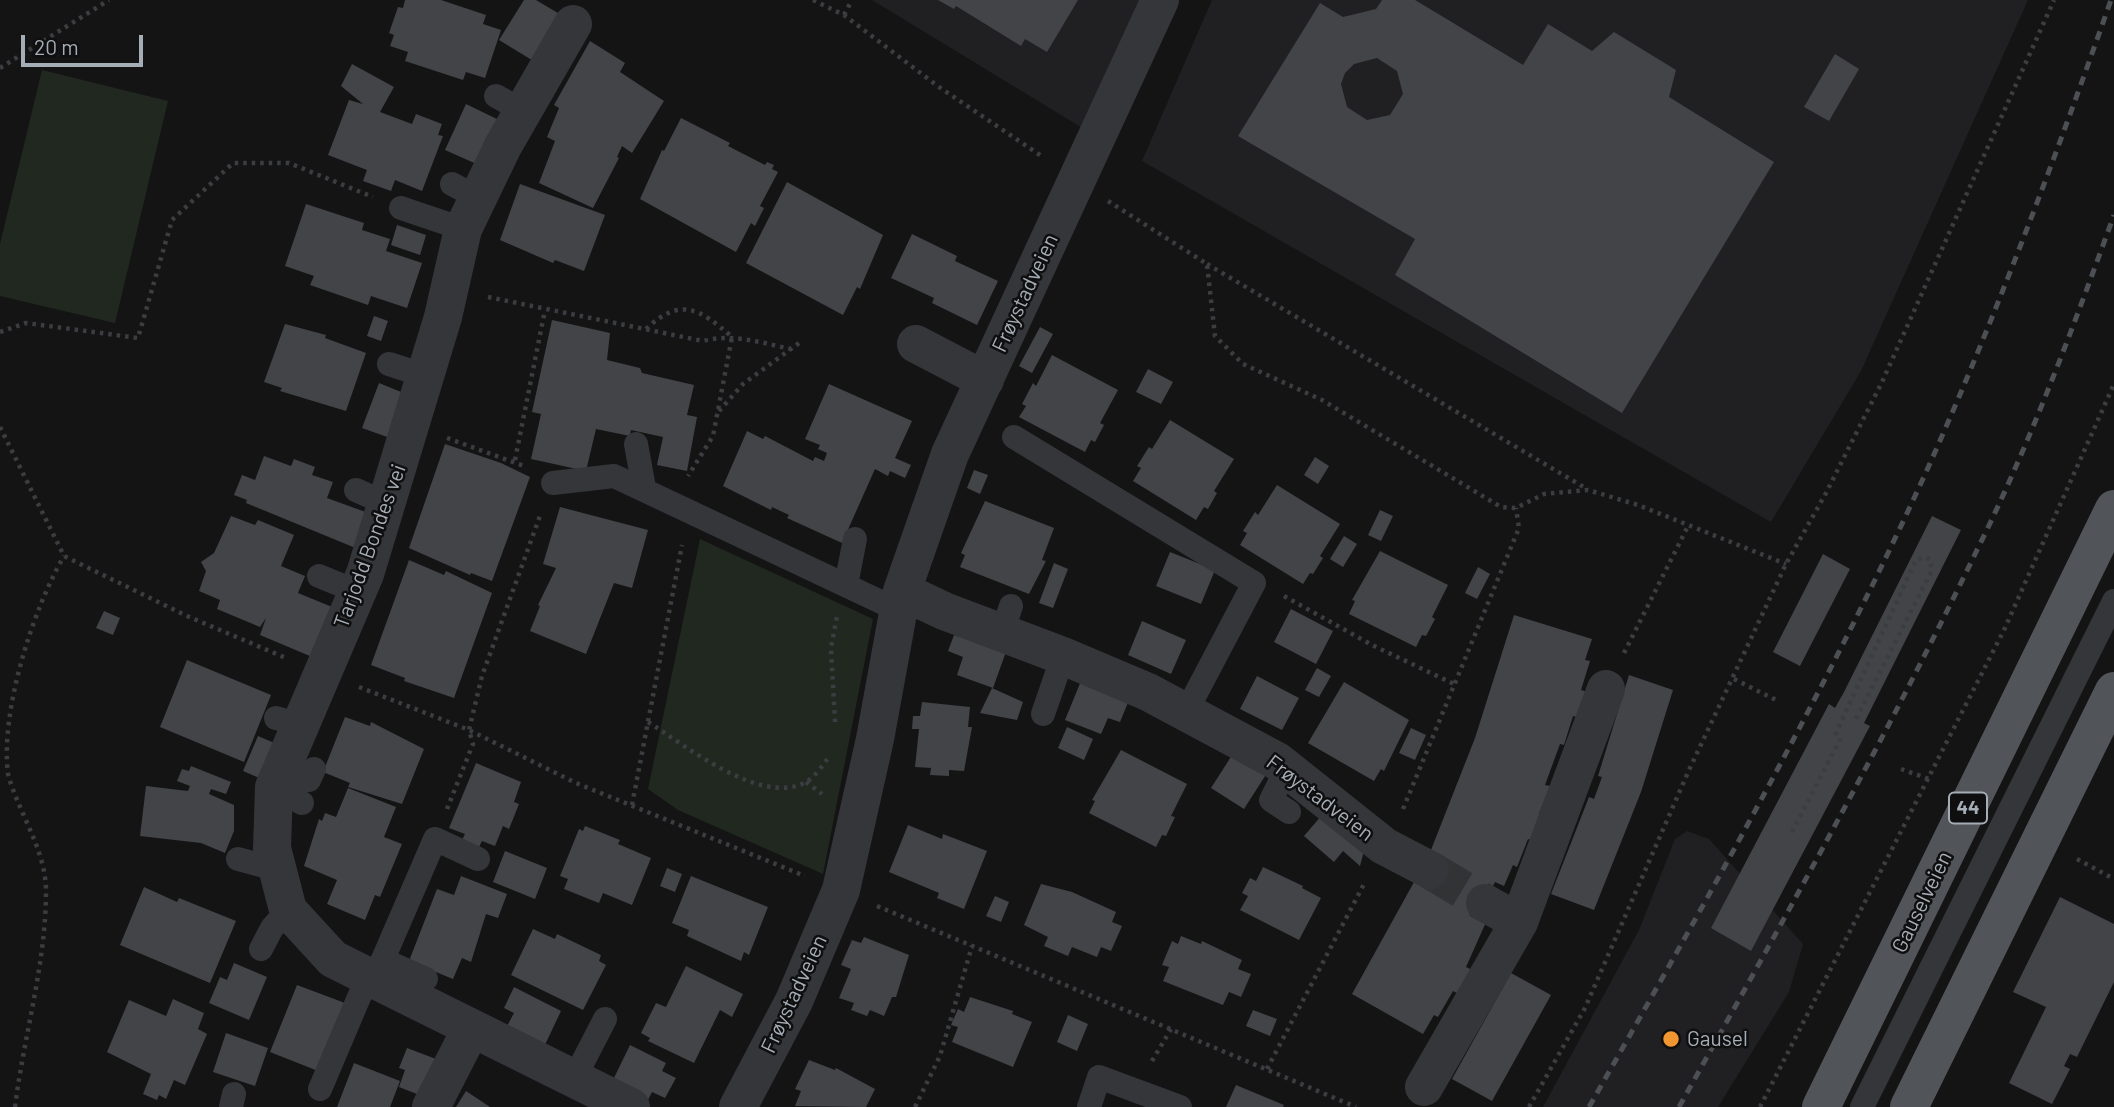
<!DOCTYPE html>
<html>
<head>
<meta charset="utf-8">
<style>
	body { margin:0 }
	#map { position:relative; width:2114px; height:1107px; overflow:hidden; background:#141415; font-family:Barlow,sans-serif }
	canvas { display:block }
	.scale { position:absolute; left:21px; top:35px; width:122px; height:32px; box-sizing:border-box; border:4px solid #a5adb6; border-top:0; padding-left:9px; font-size:21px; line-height:24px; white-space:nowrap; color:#a5adb6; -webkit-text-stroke:5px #0f0f10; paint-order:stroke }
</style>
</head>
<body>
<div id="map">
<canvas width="2114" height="1107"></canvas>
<div class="scale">20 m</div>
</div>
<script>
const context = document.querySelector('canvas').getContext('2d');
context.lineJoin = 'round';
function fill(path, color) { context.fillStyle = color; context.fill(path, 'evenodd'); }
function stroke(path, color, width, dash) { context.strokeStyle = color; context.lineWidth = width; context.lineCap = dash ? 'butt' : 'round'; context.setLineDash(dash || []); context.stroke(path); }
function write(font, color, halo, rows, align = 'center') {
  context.font = font + ' Barlow,sans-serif'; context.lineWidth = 5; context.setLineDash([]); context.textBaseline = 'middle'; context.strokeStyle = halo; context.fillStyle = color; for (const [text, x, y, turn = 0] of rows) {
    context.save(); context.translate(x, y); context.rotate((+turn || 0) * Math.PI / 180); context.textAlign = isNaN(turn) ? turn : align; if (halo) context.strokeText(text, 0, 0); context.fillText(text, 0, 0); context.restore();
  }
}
fill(new Path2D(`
	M 872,0 L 1141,0 L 1084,129 Z
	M 1212,0 L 2028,0 L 1861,371 L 1771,522 L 1142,161 Z
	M 1687,831 L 1709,839 L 1803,944 L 1789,992 L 1718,1107 L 1543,1107 L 1639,930 L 1675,839 Z`), '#202022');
fill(new Path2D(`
	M 42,70 L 168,101 L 115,323 L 0,296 L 0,244 Z
	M 700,539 L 873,619 L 823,874 L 678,810 L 648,789 Z`), '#202820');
fill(new Path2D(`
	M 405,0 L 441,0 L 486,15 L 483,24 L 501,30 L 485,78 L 466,72 L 463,80 L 405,61 L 408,52 L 390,46 L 394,35 L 389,33 L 398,7 L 403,8 Z
	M 524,0 L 536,0 L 563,16 L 535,62 L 499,40 Z
	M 938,0 L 1078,0 L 1047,52 L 1025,39 L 1021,46 L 956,6 L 954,9 Z
	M 1382,0 L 1415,0 L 1523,65 L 1548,24 L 1592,51 L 1614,32 L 1676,70 L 1669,97 L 1774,162 L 1622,413 L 1395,275 L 1415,239 L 1238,136 L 1320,3 L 1343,17 L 1376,9 ZM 1377,58 L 1397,71 L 1403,94 L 1390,115 L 1367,120 L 1347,107 L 1341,84 L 1345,73 L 1354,64 Z
	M 590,41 L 625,63 L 620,72 L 664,101 L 632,153 L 622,146 L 617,157 L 619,158 L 593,208 L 539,183 L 555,141 L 547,137 L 559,108 L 554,105 Z
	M 1835,54 L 1859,69 L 1829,121 L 1804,107 Z
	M 352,64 L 394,87 L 380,112 L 412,124 L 416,114 L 442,124 L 438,135 L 443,136 L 422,191 L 395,180 L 391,191 L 363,181 L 367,170 L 328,155 L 349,100 L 363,104 L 341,86 Z
	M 466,104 L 501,121 L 481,166 L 445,150 Z
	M 681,118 L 730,143 L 728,146 L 765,165 L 767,162 L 774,165 L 772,169 L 778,172 L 760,206 L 764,208 L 755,226 L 751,223 L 736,252 L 640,199 L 662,150 L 664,151 Z
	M 787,182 L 883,235 L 860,289 L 857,287 L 843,315 L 746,263 Z
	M 520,184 L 605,215 L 584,271 L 555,260 L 553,263 L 500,240 Z
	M 306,204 L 364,223 L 362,230 L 390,239 L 386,251 L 422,263 L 407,308 L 371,296 L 368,305 L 310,285 L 314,276 L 285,266 Z
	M 397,225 L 426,235 L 420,255 L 391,245 Z
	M 912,234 L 957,256 L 955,261 L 998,281 L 977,325 L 932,303 L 934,298 L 891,278 Z
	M 374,316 L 388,321 L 381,341 L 367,336 Z
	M 552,320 L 610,333 L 607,360 L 640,368 L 642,373 L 694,385 L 687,415 L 697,417 L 687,471 L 657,465 L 663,437 L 631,430 L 630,436 L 596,429 L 586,471 L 531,459 L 541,414 L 532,412 Z
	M 285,324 L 326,335 L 325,338 L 366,353 L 346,411 L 280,391 L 282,388 L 264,382 Z
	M 1040,327 L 1053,334 L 1032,373 L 1019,366 Z
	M 1052,355 L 1118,390 L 1100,423 L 1104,425 L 1095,442 L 1091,440 L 1085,452 L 1019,417 L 1026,406 L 1022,404 L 1033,383 L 1036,386 Z
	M 1148,369 L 1173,382 L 1161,404 L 1136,392 Z
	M 379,383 L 406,394 L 390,438 L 362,428 Z
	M 829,384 L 912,421 L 895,458 L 911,465 L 905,478 L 890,471 L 888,476 L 875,469 L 842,543 L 787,518 L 789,515 L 772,507 L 771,510 L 723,486 L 747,431 L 763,439 L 765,436 L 813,461 L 815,457 L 824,461 L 827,453 L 818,449 L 820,445 L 805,439 Z
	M 1170,420 L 1234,459 L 1214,491 L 1217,493 L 1208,509 L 1204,507 L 1196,520 L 1133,481 L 1141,468 L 1137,466 L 1149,447 L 1152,449 Z
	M 445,444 L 501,463 L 530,477 L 492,581 L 471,573 L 470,575 L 409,548 Z
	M 264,456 L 291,466 L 294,459 L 315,467 L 312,475 L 333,482 L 327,498 L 371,514 L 358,549 L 246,503 L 247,500 L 234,495 L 242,475 L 255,480 Z
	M 1315,457 L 1329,466 L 1318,484 L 1304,475 Z
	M 974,470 L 988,475 L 980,494 L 967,488 Z
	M 1277,485 L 1340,524 L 1320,556 L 1323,558 L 1313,574 L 1310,573 L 1303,584 L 1240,545 L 1247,533 L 1243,531 L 1255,512 L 1258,515 Z
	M 985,501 L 1054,528 L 1042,560 L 1046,561 L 1029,594 L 960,567 L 965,555 L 961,553 Z
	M 560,507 L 648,530 L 632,588 L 614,583 L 586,654 L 530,631 L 540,606 L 538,605 L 556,568 L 543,564 Z
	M 1380,510 L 1393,516 L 1381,541 L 1368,535 Z
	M 231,516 L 255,525 L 258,520 L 294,535 L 281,566 L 305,576 L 298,593 L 337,609 L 317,659 L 260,635 L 266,618 L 260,627 L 217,609 L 220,600 L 199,591 L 206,571 L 201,562 L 214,553 Z
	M 1932,516 L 1961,530 L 1864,723 L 1870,726 L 1751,951 L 1711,928 L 1829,704 L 1835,708 L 1844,692 Z
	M 1344,536 L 1357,544 L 1343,567 L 1330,559 Z
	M 1380,551 L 1448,585 L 1432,617 L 1435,619 L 1426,636 L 1422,635 L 1416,647 L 1349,614 L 1355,601 L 1352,600 Z
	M 1170,552 L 1215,570 L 1201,604 L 1156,586 Z
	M 1823,554 L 1850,569 L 1800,666 L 1773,652 Z
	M 409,560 L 444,575 L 446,571 L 492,593 L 454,698 L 404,681 L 405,678 L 371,665 Z
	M 1054,563 L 1068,569 L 1053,608 L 1039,603 Z
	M 1478,567 L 1490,574 L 1477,599 L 1465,593 Z
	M 1291,609 L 1333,631 L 1316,664 L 1274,642 Z
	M 104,611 L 120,618 L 113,635 L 96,628 Z
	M 1514,615 L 1592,639 L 1585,660 L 1590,661 L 1581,690 L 1588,692 L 1580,718 L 1573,716 L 1564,745 L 1560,744 L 1545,785 L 1550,786 L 1539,814 L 1546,817 L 1535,842 L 1528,839 L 1517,867 L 1513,865 L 1504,886 L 1495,882 L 1479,915 L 1487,920 L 1466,967 L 1472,970 L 1459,994 L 1453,991 L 1438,1017 L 1434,1015 L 1423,1034 L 1352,994 L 1429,855 L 1475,738 Z
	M 1142,621 L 1186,640 L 1171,674 L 1128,655 Z
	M 954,635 L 1007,649 L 993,688 L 957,675 L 963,657 L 948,651 Z
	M 187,660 L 271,695 L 244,762 L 160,727 Z
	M 1317,668 L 1331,676 L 1319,697 L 1305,690 Z
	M 1629,675 L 1673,690 L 1641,792 L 1594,910 L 1551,894 L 1589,797 L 1594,799 L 1602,777 L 1598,776 Z
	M 1257,676 L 1299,698 L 1282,730 L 1240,709 Z
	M 1081,681 L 1129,700 L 1120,722 L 1108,718 L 1101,734 L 1065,720 Z
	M 1344,682 L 1409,720 L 1384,771 L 1381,769 L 1374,781 L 1308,743 Z
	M 992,688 L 1023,702 L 1017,720 L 980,713 Z
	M 922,702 L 970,707 L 968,727 L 972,727 L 964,771 L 949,770 L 949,776 L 930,775 L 931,768 L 915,767 L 919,729 L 912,729 L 913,716 L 920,716 Z
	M 345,717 L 370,726 L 371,722 L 424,749 L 402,804 L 348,787 L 350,783 L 323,772 Z
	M 1067,727 L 1093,739 L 1084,760 L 1058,748 Z
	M 1411,728 L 1426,735 L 1415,760 L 1399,753 Z
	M 258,736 L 279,745 L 264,780 L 243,771 Z
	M 1121,750 L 1187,784 L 1171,816 L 1175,817 L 1166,836 L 1162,835 L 1156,847 L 1089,813 L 1095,801 L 1092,800 Z
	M 1234,752 L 1267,773 L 1244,809 L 1211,788 Z
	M 476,763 L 521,782 L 514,802 L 519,804 L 509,829 L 503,826 L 495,846 L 482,841 L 479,847 L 462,840 L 465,834 L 449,828 Z
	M 191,766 L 231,782 L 226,794 L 211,789 L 209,794 L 234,805 L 234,831 L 225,853 L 201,843 L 140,836 L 146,786 L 188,791 L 190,786 L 177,781 L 182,769 L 189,771 Z
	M 348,788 L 396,807 L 384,837 L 402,844 L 380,897 L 375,895 L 365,920 L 327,904 L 337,880 L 304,866 L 319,819 L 322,821 L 325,813 L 336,817 Z
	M 1322,815 L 1364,851 L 1360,866 L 1343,851 L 1334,862 L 1304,836 Z
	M 908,825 L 942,839 L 943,834 L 987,851 L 964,909 L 937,898 L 939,893 L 889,872 Z
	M 585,826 L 620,840 L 618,844 L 651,858 L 632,905 L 603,893 L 599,903 L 564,889 L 568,879 L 560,876 L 579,829 L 583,831 Z
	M 505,851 L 547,868 L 535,899 L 493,882 Z
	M 1263,867 L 1303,886 L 1302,888 L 1321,898 L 1299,940 L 1240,910 L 1248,896 L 1242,893 L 1250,878 L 1256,881 Z
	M 667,868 L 682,874 L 675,892 L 660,886 Z
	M 461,876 L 507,894 L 498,918 L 486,914 L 471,962 L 462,958 L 453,979 L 409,961 L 437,889 L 454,895 Z
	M 691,876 L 768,907 L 749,955 L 744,952 L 741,961 L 687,936 L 689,930 L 672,923 Z
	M 1041,884 L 1072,892 L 1116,912 L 1112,922 L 1122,926 L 1111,951 L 1101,947 L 1097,957 L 1072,947 L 1068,956 L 1044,946 L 1048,937 L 1024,925 Z
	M 144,887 L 177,902 L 179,898 L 236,921 L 210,983 L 120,945 Z
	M 995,896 L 1009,902 L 1001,922 L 986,916 Z
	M 2060,897 L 2114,924 L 2114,982 L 2077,1057 L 2070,1054 L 2064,1066 L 2070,1069 L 2052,1104 L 2009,1083 L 2046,1007 L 2013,992 Z
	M 533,929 L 555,939 L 557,934 L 601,955 L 599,961 L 606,965 L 583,1010 L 511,975 Z
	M 1181,936 L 1201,944 L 1202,941 L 1242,960 L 1238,969 L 1251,974 L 1241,997 L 1229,992 L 1223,1005 L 1163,981 L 1169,967 L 1162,965 L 1172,941 L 1178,944 Z
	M 864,937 L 909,955 L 896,997 L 892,997 L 884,1016 L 870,1010 L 867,1016 L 851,1010 L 854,1003 L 839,998 L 851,969 L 841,965 L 852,940 L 861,943 Z
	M 234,963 L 267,977 L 249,1020 L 209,1003 L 220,977 L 227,980 Z
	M 686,966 L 743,994 L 732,1017 L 720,1010 L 694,1063 L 648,1041 L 650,1038 L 641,1033 L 656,1003 L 666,1007 Z
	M 1511,973 L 1551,995 L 1492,1101 L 1452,1079 Z
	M 297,985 L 345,1003 L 318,1071 L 270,1052 Z
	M 514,987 L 561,1011 L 543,1049 L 505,1030 L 514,1013 L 504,1008 Z
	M 970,997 L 1013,1011 L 1012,1014 L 1032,1022 L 1013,1067 L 952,1042 L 958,1027 L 951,1025 L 958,1009 L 964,1012 Z
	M 173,999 L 204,1013 L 198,1029 L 207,1034 L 185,1085 L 174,1080 L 166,1099 L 159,1095 L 157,1100 L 143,1094 L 151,1074 L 107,1052 L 129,1000 L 166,1016 Z
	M 1253,1010 L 1277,1019 L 1270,1036 L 1246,1026 Z
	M 1068,1015 L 1088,1024 L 1077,1051 L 1057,1042 Z
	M 226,1033 L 268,1048 L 255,1086 L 213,1072 Z
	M 630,1045 L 666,1063 L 662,1071 L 676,1078 L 665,1098 L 652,1092 L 648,1100 L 612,1082 Z
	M 407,1048 L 436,1059 L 422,1096 L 399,1087 L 405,1070 L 399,1068 Z
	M 809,1060 L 835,1070 L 836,1068 L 875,1089 L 866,1107 L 795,1106 L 801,1091 L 795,1089 Z
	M 354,1063 L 400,1081 L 390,1107 L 337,1107 Z
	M 1236,1085 L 1284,1105 L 1283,1107 L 1226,1107 Z
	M 466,1091 L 490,1107 L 456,1107 Z`), '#434448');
stroke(new Path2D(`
	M 1430,870 L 1485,903`), '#313335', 38, [38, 19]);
stroke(new Path2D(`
	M 813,0 L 844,15 L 939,87 L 1043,157
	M 844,15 L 852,0
	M 0,68 L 109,0
	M 1108,201 L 1207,264 L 1215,336 L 1243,364 L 1322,400 L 1501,507 L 1516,508 L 1544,494 L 1588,490 L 1638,505 L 1786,564
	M 1207,264 L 1587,489
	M 488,297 L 703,341 C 733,333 762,343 791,349
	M 646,329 C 681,296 700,309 732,337 L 713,436 L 688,476
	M 0,332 L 26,323 L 138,338 L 172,220 L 233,163 L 289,163 L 373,197
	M 719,411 L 743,384 L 799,343
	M 0,427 L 64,556 L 187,616 L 286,658
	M 447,438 L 524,466
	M 515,460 L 545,310
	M 1284,596 L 1372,645 L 1454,684
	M 1624,653 L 1688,526
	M 1734,679 L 1776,700
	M 359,687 L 469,730 L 576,783 L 805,876
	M 648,722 C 685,745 761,807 806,782 C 814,778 823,765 828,758
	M 835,722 L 831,648 L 837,616
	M 1835,735 L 1916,560 L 1925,557 L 1930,559 L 1932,570 L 1855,721
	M 1901,769 L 1929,779
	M 806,782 L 822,794
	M 632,805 L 682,545
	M 447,809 L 473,744 L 469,730 L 482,676 L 541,513
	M 1403,809 L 1519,528 L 1516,508
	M 1792,832 L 1841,738
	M 2077,859 L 2114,879
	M 877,906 L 1356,1107
	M 1152,1061 L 1171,1029
	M 1267,1069 L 1365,882
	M 15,1107 C 24,1035 46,964 46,891 C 46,850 18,812 8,774 C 0,712 33,609 64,556
	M 915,1107 L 940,1056 L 972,946
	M 1529,1107 L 1585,1008 L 1689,770 L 1786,564 L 1826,493 L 1882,382 L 2054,0
	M 1760,1107 L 2004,630 L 2114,384`), '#3b3d41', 4.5, [3.5, 5]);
stroke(new Path2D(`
	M 496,96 L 523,111
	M 452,184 L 478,198
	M 401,208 L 463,229
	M 389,364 L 426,376
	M 1014,437 L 1254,583 L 1185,714
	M 636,444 L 644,488
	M 553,483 L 614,476 L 898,610
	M 356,490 L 387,504
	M 319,576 L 358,592
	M 846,585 L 855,539
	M 1002,633 L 1011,606
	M 1043,714 L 1063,656
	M 276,718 L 301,725
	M 282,768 L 309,780 L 314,769
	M 1287,768 L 1271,800 L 1289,812
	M 274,787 L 302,803
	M 238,859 L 275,869
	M 261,949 L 272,928 L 288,910
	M 383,960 L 426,979
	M 374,980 L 435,839 L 478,859
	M 574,1079 L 605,1019
	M 320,1089 L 368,976
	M 231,1107 L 234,1094
	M 1089,1107 L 1099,1077 L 1180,1107
	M 1862,1107 L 2114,601`), '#35363a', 24);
stroke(new Path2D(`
	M 573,24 L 503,146 L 463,229 L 443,317 L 365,574 L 274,787 L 272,848 L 288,910 L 333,959 L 631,1107
	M 916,344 L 985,380
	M 902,591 L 944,611 L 1063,656 L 1148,692 L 1277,761 L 1384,846 L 1430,870
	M 1485,903 L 1519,922
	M 1424,1087 L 1519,922 L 1606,689
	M 431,1107 L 471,1029
	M 738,1107 L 794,1001 L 841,890 L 875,739 L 902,591 L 950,454 L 1160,0`), '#35363a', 38);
stroke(new Path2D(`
	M 1821,1107 L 2114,509
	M 1909,1107 L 2114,691`), '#515459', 38);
stroke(new Path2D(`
	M 1589,1107 C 1707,900 1828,687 1927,470 C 1996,316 2055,159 2111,0
	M 1679,1107 C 1782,923 1886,738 1978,548 C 2031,441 2073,328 2114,215`), '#4c4f53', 5, [9, 7]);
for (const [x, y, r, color] of [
	[1671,1039,9,"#f19630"]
]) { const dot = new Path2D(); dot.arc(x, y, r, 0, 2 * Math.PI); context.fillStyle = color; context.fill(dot); stroke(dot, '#0f0f10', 2.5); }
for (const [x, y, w] of [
	[1968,808,38]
]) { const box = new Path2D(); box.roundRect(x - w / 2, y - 15.5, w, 31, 5); context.fillStyle = '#0f0f10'; context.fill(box); stroke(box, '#a5adb6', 2); }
write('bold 19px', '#a5adb6', null, [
	["44",1968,808]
]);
write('21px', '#a5adb6', '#0f0f10', [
	["Frøystadveien",1025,293,-65],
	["Tarjodd Bondes vei",370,546,-70],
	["Frøystadveien",1320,798,37],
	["Gauselveien",1922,902,-64],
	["Frøystadveien",794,994,-65]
]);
write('21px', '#a5adb6', '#0f0f10', [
	["Gausel",1687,1039]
], 'left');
</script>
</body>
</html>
